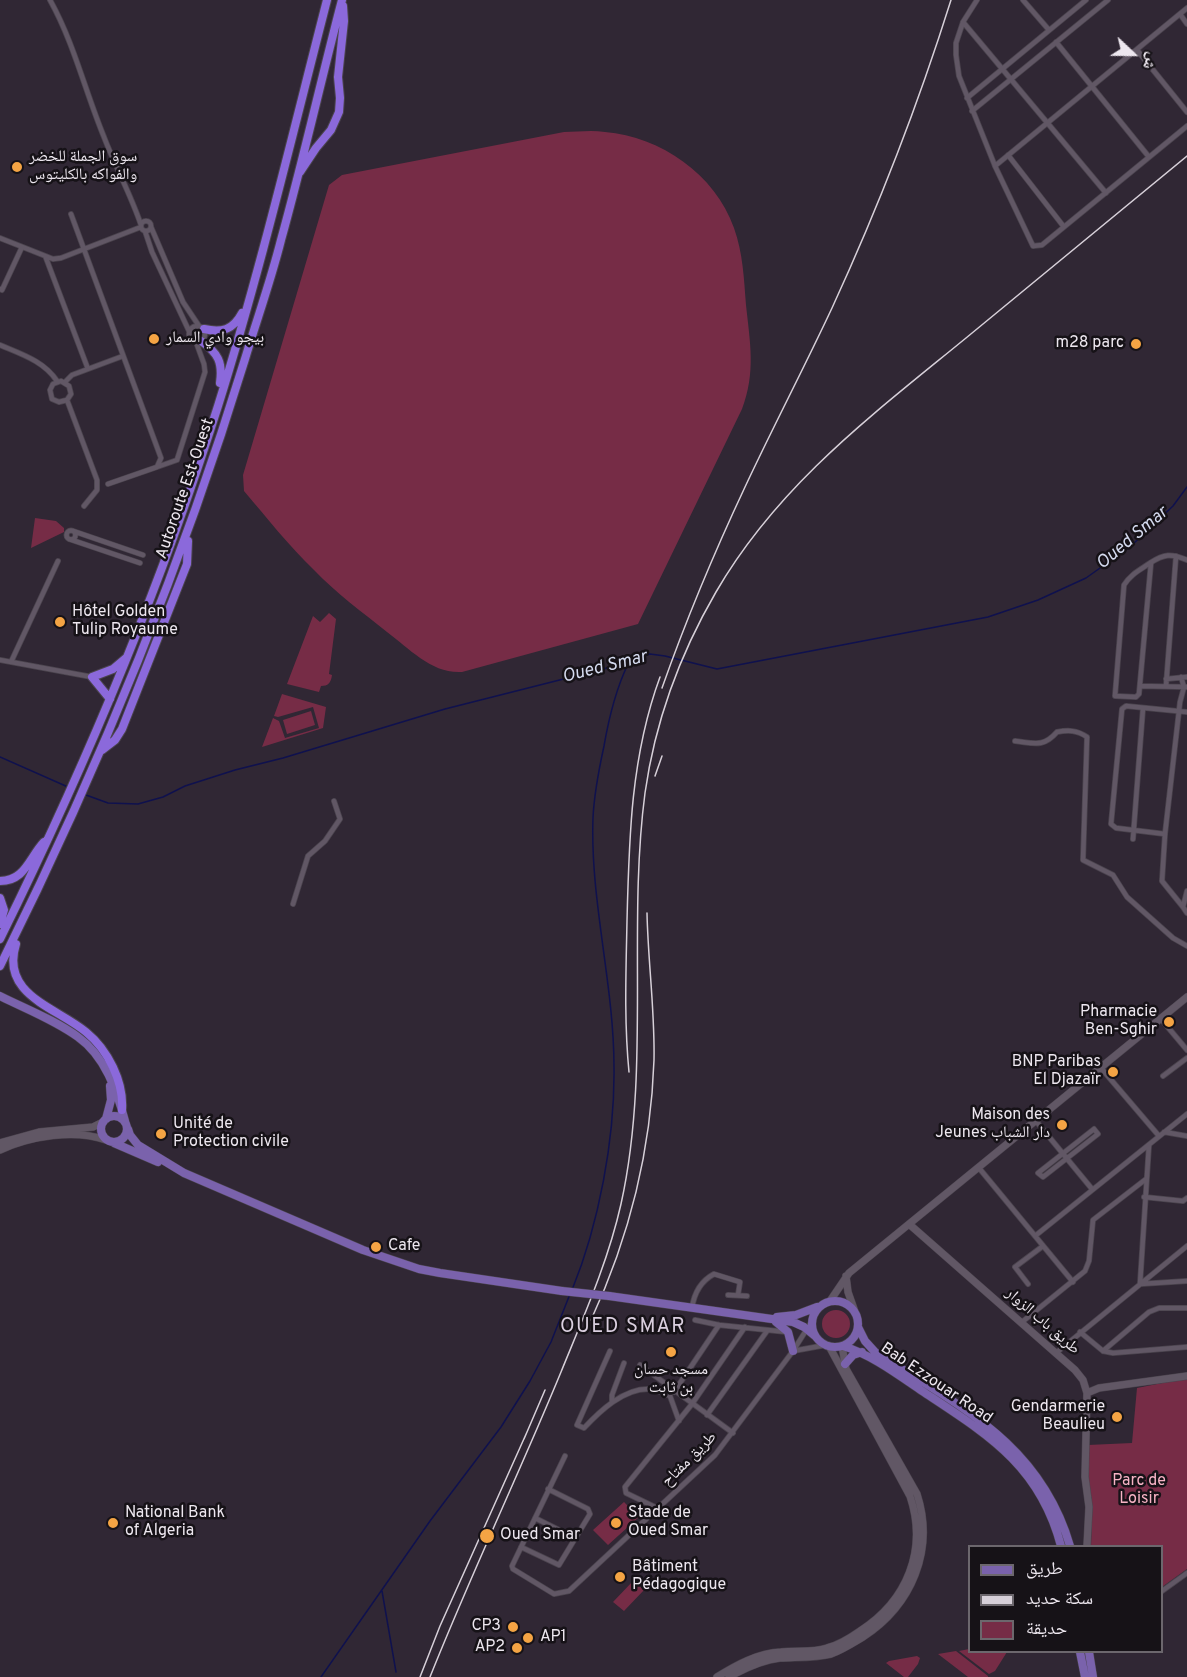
<!DOCTYPE html>
<html>
<head>
<meta charset="utf-8">
<style>
	body { margin:0 }
	#map { position:relative; width:1187px; height:1677px; overflow:hidden; background:#302734; font-family:Overpass,"Noto Naskh Arabic",sans-serif }
	canvas { display:block }
	.legend { position:absolute; left:968px; top:1545px; width:195px; height:108px; box-sizing:border-box; background:#161217; border:2px solid #6c676d; margin:0; padding:8px 10px; list-style:none; font-size:18px; color:#ede7ef }
	.legend li { display:flex; align-items:center; gap:12px; height:30px }
	.legend b { width:30px; border:2px solid #6c676d }
	.north { position:absolute; left:1103px; top:24px; width:60px; height:60px; -webkit-text-stroke:4px #161217; paint-order:stroke; rotate:112deg; font-size:16px; font-weight:700; line-height:24px; text-align:center; color:#ede7ef }
	.north::after { content:''; display:block; margin:auto; width:21px; height:27px; background:#ede7ef; clip-path:polygon(50% 0,100% 100%,50% 72%,0 100%) }
</style>
</head>
<body>
<div id="map">
<canvas width="1187" height="1677"></canvas>
<ul class="legend">
<li><b style="height:8px;background:#7a62ac"></b>طريق</li>
<li><b style="height:8px;background:#d7d0d9"></b>سكة حديد</li>
<li><b style="height:16px;background:#762c46"></b>حديقة</li>
</ul>
<div class="north">ش</div>
</div>
<script>
const context = document.querySelector('canvas').getContext('2d');
context.lineJoin = 'round';
function fill(path, color) { context.fillStyle = color; context.fill(path, 'evenodd'); }
function stroke(path, color, width, dash) { context.strokeStyle = color; context.lineWidth = width; context.lineCap = dash ? 'butt' : 'round'; context.setLineDash(dash || []); context.stroke(path); }
function write(font, color, halo, rows, align = 'center') {
  context.font = font + ' Overpass,"Noto Naskh Arabic",sans-serif'; context.lineWidth = 5; context.setLineDash([]); context.textBaseline = 'middle'; context.strokeStyle = halo; context.fillStyle = color; for (const [text, x, y, turn = 0] of rows) {
    context.save(); context.translate(x, y); context.rotate((+turn || 0) * Math.PI / 180); context.textAlign = isNaN(turn) ? turn : align; if (halo) context.strokeText(text, 0, 0); context.fillText(text, 0, 0); context.restore();
  }
}
fill(new Path2D(`
	M 564,132 C 577,132 591,130 605,132 C 661,137 715,174 734,228 C 743,253 744,279 746,305 C 750,343 756,372 742,409 L 638,624 L 462,672 C 432,674 410,649 387,632 C 362,612 336,593 314,570 C 289,546 267,518 244,491 L 243,475 L 329,185 L 342,175 Z
	M 35,518 L 56,521 L 64,528 L 64,532 L 31,548 Z
	M 329,613 L 336,619 L 329,674 L 332,675 C 331,683 328,686 321,686 L 319,692 L 287,684 L 313,616 L 320,622 Z
	M 282,694 L 326,707 L 323,728 L 262,747 L 273,718 L 279,721 L 285,738 L 319,728 L 313,707 L 278,717 L 274,716 Z
	M 311,711 L 315,725 L 287,734 L 283,720 Z
	M822 1324a14 14 0 1 1 28 0a14 14 0 1 1-28 0Z
	M 1187,1378 L 1187,1569 L 1162,1587 L 1162,1546 L 1091,1546 L 1092,1498 L 1086,1492 L 1088,1445 L 1132,1443 L 1137,1388 Z
	M 624,1502 L 639,1517 L 608,1545 L 593,1530 Z
	M 633,1581 L 644,1590 L 624,1611 L 613,1602 Z
	M 969,1649 L 970,1652 L 1007,1652 L 995,1671 L 989,1674 L 959,1651 Z
	M 956,1651 L 988,1676 L 988,1677 L 968,1677 L 938,1654 Z
	M 917,1656 L 920,1658 L 918,1664 L 908,1677 L 904,1677 L 886,1663 L 889,1661 Z`), '#762c46');
stroke(new Path2D(`
	M 0,757 L 68,787
	M 86,795 L 108,803 L 138,804 L 163,797 L 185,786 L 235,770 L 283,758 L 445,709 L 607,668 L 650,654 L 665,656 L 717,669 L 988,617 L 1038,600 L 1086,578 L 1131,546 L 1173,506 L 1187,487
	M 572,1290 C 599,1224 615,1138 614,1067 C 614,984 590,901 593,818 C 594,795 599,769 604,746 C 609,717 615,691 628,664
	M 382,1591 L 396,1672
	M 321,1677 L 430,1521 L 501,1427 L 530,1381 L 551,1342 L 570,1294`), '#0f114e', 1.5);
const street = new Path2D(`
	M 50,0 C 74,43 85,91 104,137 C 115,166 131,195 141,225
	M 977,0 L 963,22 L 956,43 L 956,55 L 959,76 L 995,166 L 1033,246 L 1042,245 L 1187,126
	M 1023,0 L 1049,30
	M 1180,14 L 1187,24
	M 963,22 L 1106,193
	M 1056,42 L 1149,157
	M 1137,50 L 1187,112
	M 967,98 L 1086,0
	M 972,111 L 1108,0
	M 1008,155 L 1064,227
	M 995,166 L 1187,8
	M 71,214 L 161,458 L 157,467 L 108,484
	M141 226a5 5 0 1 1 10 0a5 5 0 1 1-10 0Z
	M 151,227 L 183,302 L 199,326
	M 145,231 L 152,252 L 189,331
	M 0,238 L 53,259 L 61,258 L 141,227
	M 46,258 L 88,369
	M 0,289 L 2,290 L 22,247
	M189 334a8 8 0 1 1 16 0a8 8 0 1 1-16 0Z
	M 0,345 C 21,354 44,361 57,381
	M 65,382 L 72,375 L 123,356
	M 67,400 L 59,402 L 52,399 L 50,390 L 53,384 L 61,381 L 69,386 L 71,394 L 67,400 L 97,480 L 97,490 L 84,506
	M 157,467 L 177,460 L 205,372 L 204,364 L 196,342
	M66.5 535a4.5 4.5 0 1 1 9 0a4.5 4.5 0 1 1-9 0Z
	M 73,531 L 143,555
	M 69,539 L 140,563
	M 1151,563 L 1139,694 L 1136,697 L 1115,696 L 1124,585 C 1131,574 1140,570 1150,563 C 1164,554 1171,553 1187,560
	M 0,660 L 92,677
	M 11,662 L 58,561
	M 1181,677 L 1184,687 L 1180,702 L 1165,834 L 1162,881 L 1183,907
	M 1166,679 L 1187,677
	M 1140,686 L 1187,687
	M 1166,686 L 1176,556
	M 1015,741 C 1034,743 1043,748 1057,732 C 1068,730 1077,730 1087,737 L 1083,860 L 1113,875 L 1127,897 L 1173,938 L 1187,946
	M 1165,834 L 1116,828 L 1111,824 L 1122,709 L 1126,706 L 1187,712
	M 1133,839 L 1143,708
	M 1187,891 L 1183,907 L 1187,913
	M 293,904 L 308,856 L 325,841 L 340,819 L 334,801
	M 1161,1019 L 1187,1050
	M 1101,1068 L 1159,1136
	M 1163,1076 L 1187,1058
	M 1036,1121 L 1092,1189
	M 1094,1129 L 1098,1134 L 1043,1177 L 1038,1173 Z
	M 1164,1132 L 1187,1136
	M 1149,1145 L 1140,1284 L 1187,1281
	M 979,1168 L 1073,1282
	M 1144,1197 L 1183,1201 L 1187,1198
	M 1035,1236 L 1187,1114
	M 1028,1284 L 1015,1267 L 1043,1246
	M 728,1295 L 747,1296
	M 692,1308 C 694,1294 701,1281 714,1274 L 740,1282 L 738,1295
	M 695,1320 L 719,1325 L 787,1332
	M 1022,1322 L 1085,1271 L 1089,1261 L 1093,1220 L 1146,1179
	M 1080,1332 L 1103,1351 L 1113,1353 L 1187,1347
	M 610,1351 L 577,1425 L 584,1428 C 600,1411 623,1389 648,1389 C 656,1389 663,1393 670,1396 L 679,1421
	M 793,1351 L 826,1345
	M 1103,1351 L 1149,1312 L 1159,1308 L 1187,1308
	M 1056,1353 L 1187,1246
	M 640,1365 L 733,1433
	M 674,1392 L 719,1325
	M 612,1402 L 612,1395 L 624,1363
	M 707,1415 L 767,1331
	M 565,1456 L 512,1566 L 513,1569 L 554,1594 L 569,1591 L 715,1455 L 793,1351 L 812,1321
	M 657,1508 L 626,1493 L 625,1487 L 692,1404 L 745,1327
	M 535,1518 L 575,1538
	M 521,1547 L 559,1565 L 590,1514 L 588,1509 L 548,1489
	M 1162,1591 L 1187,1573`);
const secondary = new Path2D(`
	M 0,1143 L 39,1132 L 93,1127 L 103,1122
	M 0,1150 C 31,1136 74,1129 106,1140
	M 909,1224 L 1075,1370 L 1083,1380 L 1087,1393 L 1085,1477 L 1089,1507 L 1087,1546
	M 846,1276 L 848,1292 L 854,1309
	M 830,1301 L 849,1273 L 1187,997
	M 1087,1393 L 1099,1388 L 1187,1376
	M 717,1677 C 736,1665 758,1653 781,1652 C 796,1650 812,1653 827,1648 C 839,1645 850,1638 860,1631 C 907,1601 928,1550 910,1496 L 829,1346
	M 729,1677 C 745,1668 762,1660 780,1658 C 797,1657 815,1658 831,1654 C 842,1650 853,1643 863,1637 C 912,1605 935,1550 917,1494 L 846,1369 L 842,1346`);
const primary = new Path2D(`
	M 0,996 C 26,1009 55,1020 78,1037 C 105,1056 117,1091 125,1121
	M101 1129a13 13 0 1 1 26 0a13 13 0 1 1-26 0Z
	M 106,1119 L 111,1100 L 110,1086
	M 128,1129 L 130,1135 L 138,1145 L 184,1173 L 363,1250 L 419,1269 L 440,1273 L 562,1291
	M 114,1143 L 158,1162
	M 609,1296 L 793,1322 L 804,1327 L 815,1336
	M812 1324a23 23 0 1 1 46 0a23 23 0 1 1-46 0Z
	M 777,1317 L 796,1315 L 817,1307
	M 776,1322 L 788,1332 L 793,1351
	M 858,1327 L 865,1341 L 875,1352 C 959,1406 1040,1443 1070,1546
	M 843,1346 C 872,1355 897,1374 922,1391 C 987,1434 1040,1465 1061,1546
	M 845,1364 L 853,1355 L 862,1352
	M 1080,1652 L 1085,1677
	M 1089,1652 L 1093,1677`);
const highway = new Path2D(`
	M 300,172 L 316,148 L 331,130 L 339,112 L 340,98 L 338,77 L 344,21 L 343,6
	M 204,329 C 222,333 233,330 242,313
	M 201,341 C 218,353 223,362 220,383
	M 110,699 L 92,677 L 113,669 L 126,658
	M 102,750 L 115,740 L 122,729 L 187,564 L 188,541
	M 0,881 C 25,881 29,858 44,842
	M 0,898 L 4,910 L 0,924
	M 0,939 C 85,767 160,589 218,406 C 260,272 292,136 327,0
	M 16,944 C 0,995 56,1007 86,1032 C 108,1050 124,1082 122,1110
	M 0,966 C 98,770 181,568 245,359 C 257,319 271,280 281,240 C 303,161 321,80 342,0`);
stroke(street, '#4b444e', 6);
stroke(secondary, '#4b444e', 8);
stroke(primary, '#4b444e', 9);
stroke(highway, '#4b444e', 10);
stroke(street, '#615765', 4.5);
stroke(secondary, '#615765', 7);
stroke(primary, '#7a62ac', 8);
stroke(highway, '#8b69db', 8);
stroke(new Path2D(`
	M 662,688 C 686,620 714,553 745,487 C 773,427 804,368 832,308 C 878,208 918,105 951,0
	M 655,776 L 662,756
	M 629,1072 C 624,1021 626,971 627,921 C 629,837 631,756 660,677
	M 591,1320 C 629,1238 651,1151 654,1060 C 655,1011 648,962 647,913
	M 524,1439 L 545,1390
	M 420,1677 L 440,1626 L 527,1432
	M 430,1677 C 471,1574 519,1474 561,1372 C 583,1318 608,1262 621,1204 C 651,1069 627,930 645,793 C 655,722 680,654 716,592 C 778,485 872,415 966,338 C 1039,278 1113,217 1187,156`), '#d7d0d9', 1.5);
const primaryBridge = new Path2D(`
	M 562,1291 L 609,1296`);
stroke(primaryBridge, '#4b444e', 9, []);
stroke(primaryBridge, '#7a62ac', 8);
for (const [x, y, r, color] of [
	[17,167,6,"#f4a444"],
	[154,339,6,"#f4a444"],
	[1136,344,6,"#f4a444"],
	[60,622,6,"#f4a444"],
	[1169,1022,6,"#f4a444"],
	[1113,1072,6,"#f4a444"],
	[1062,1125,6,"#f4a444"],
	[161,1134,6,"#f4a444"],
	[376,1247,6,"#f4a444"],
	[671,1352,6,"#f4a444"],
	[1117,1417,6,"#f4a444"],
	[113,1523,6,"#f4a444"],
	[616,1523,6,"#f4a444"],
	[487,1536,8,"#f4a444"],
	[620,1577,6,"#f4a444"],
	[513,1627,6,"#f4a444"],
	[528,1638,6,"#f4a444"],
	[517,1648,6,"#f4a444"]
]) { const dot = new Path2D(); dot.arc(x, y, r, 0, 2 * Math.PI); context.fillStyle = color; context.fill(dot); stroke(dot, '#161217', 2); }
write('16px', '#ede7ef', '#161217', [
	["سوق الجملة للخضر",29,158],
	["والفواكه بالكليتوس",29,176],
	["بيجو وادي السمار",166,339],
	["m28 parc",1124,344,"right"],
	["Hôtel Golden",72,613],
	["Tulip Royaume",72,631],
	["Pharmacie",1157,1013,"right"],
	["Ben-Sghir",1157,1031,"right"],
	["BNP Paribas",1101,1063,"right"],
	["El Djazaïr",1101,1081,"right"],
	["Maison des",1050,1116,"right"],
	["Jeunes دار الشباب",1050,1134,"right"],
	["Unité de",173,1125],
	["Protection civile",173,1143],
	["Cafe",388,1247],
	["مسجد حسان",671,1371,"center"],
	["بن ثابت",671,1389,"center"],
	["Gendarmerie",1105,1408,"right"],
	["Beaulieu",1105,1426,"right"],
	["National Bank",125,1514],
	["of Algeria",125,1532],
	["Stade de",628,1514],
	["Oued Smar",628,1532],
	["Oued Smar",500,1536],
	["Bâtiment",632,1568],
	["Pédagogique",632,1586],
	["CP3",501,1627,"right"],
	["AP1",540,1638],
	["AP2",505,1648,"right"]
], 'left');
write('16px', '#ede7ef', '#161217', [
	["Autoroute Est-Ouest",186,489,-71],
	["طريق باب الزوار",1042,1322,41],
	["Bab Ezzouar Road",936,1384,34],
	["طريق مفتاح",690,1460,-45]
]);
write('16px', '#f7b3c5', '#161217', [
	["Parc de",1139,1482],
	["Loisir",1139,1500]
]);
write('italic 18px', '#d4daee', '#161217', [
	["Oued Smar",1133,539,-40],
	["Oued Smar",605,668,-14]
]);
context.letterSpacing = '1.5px';
write('20px', '#dacfdf', '#161217', [
	["OUED SMAR",623,1328]
]);
context.letterSpacing = '0px';
</script>
</body>
</html>
